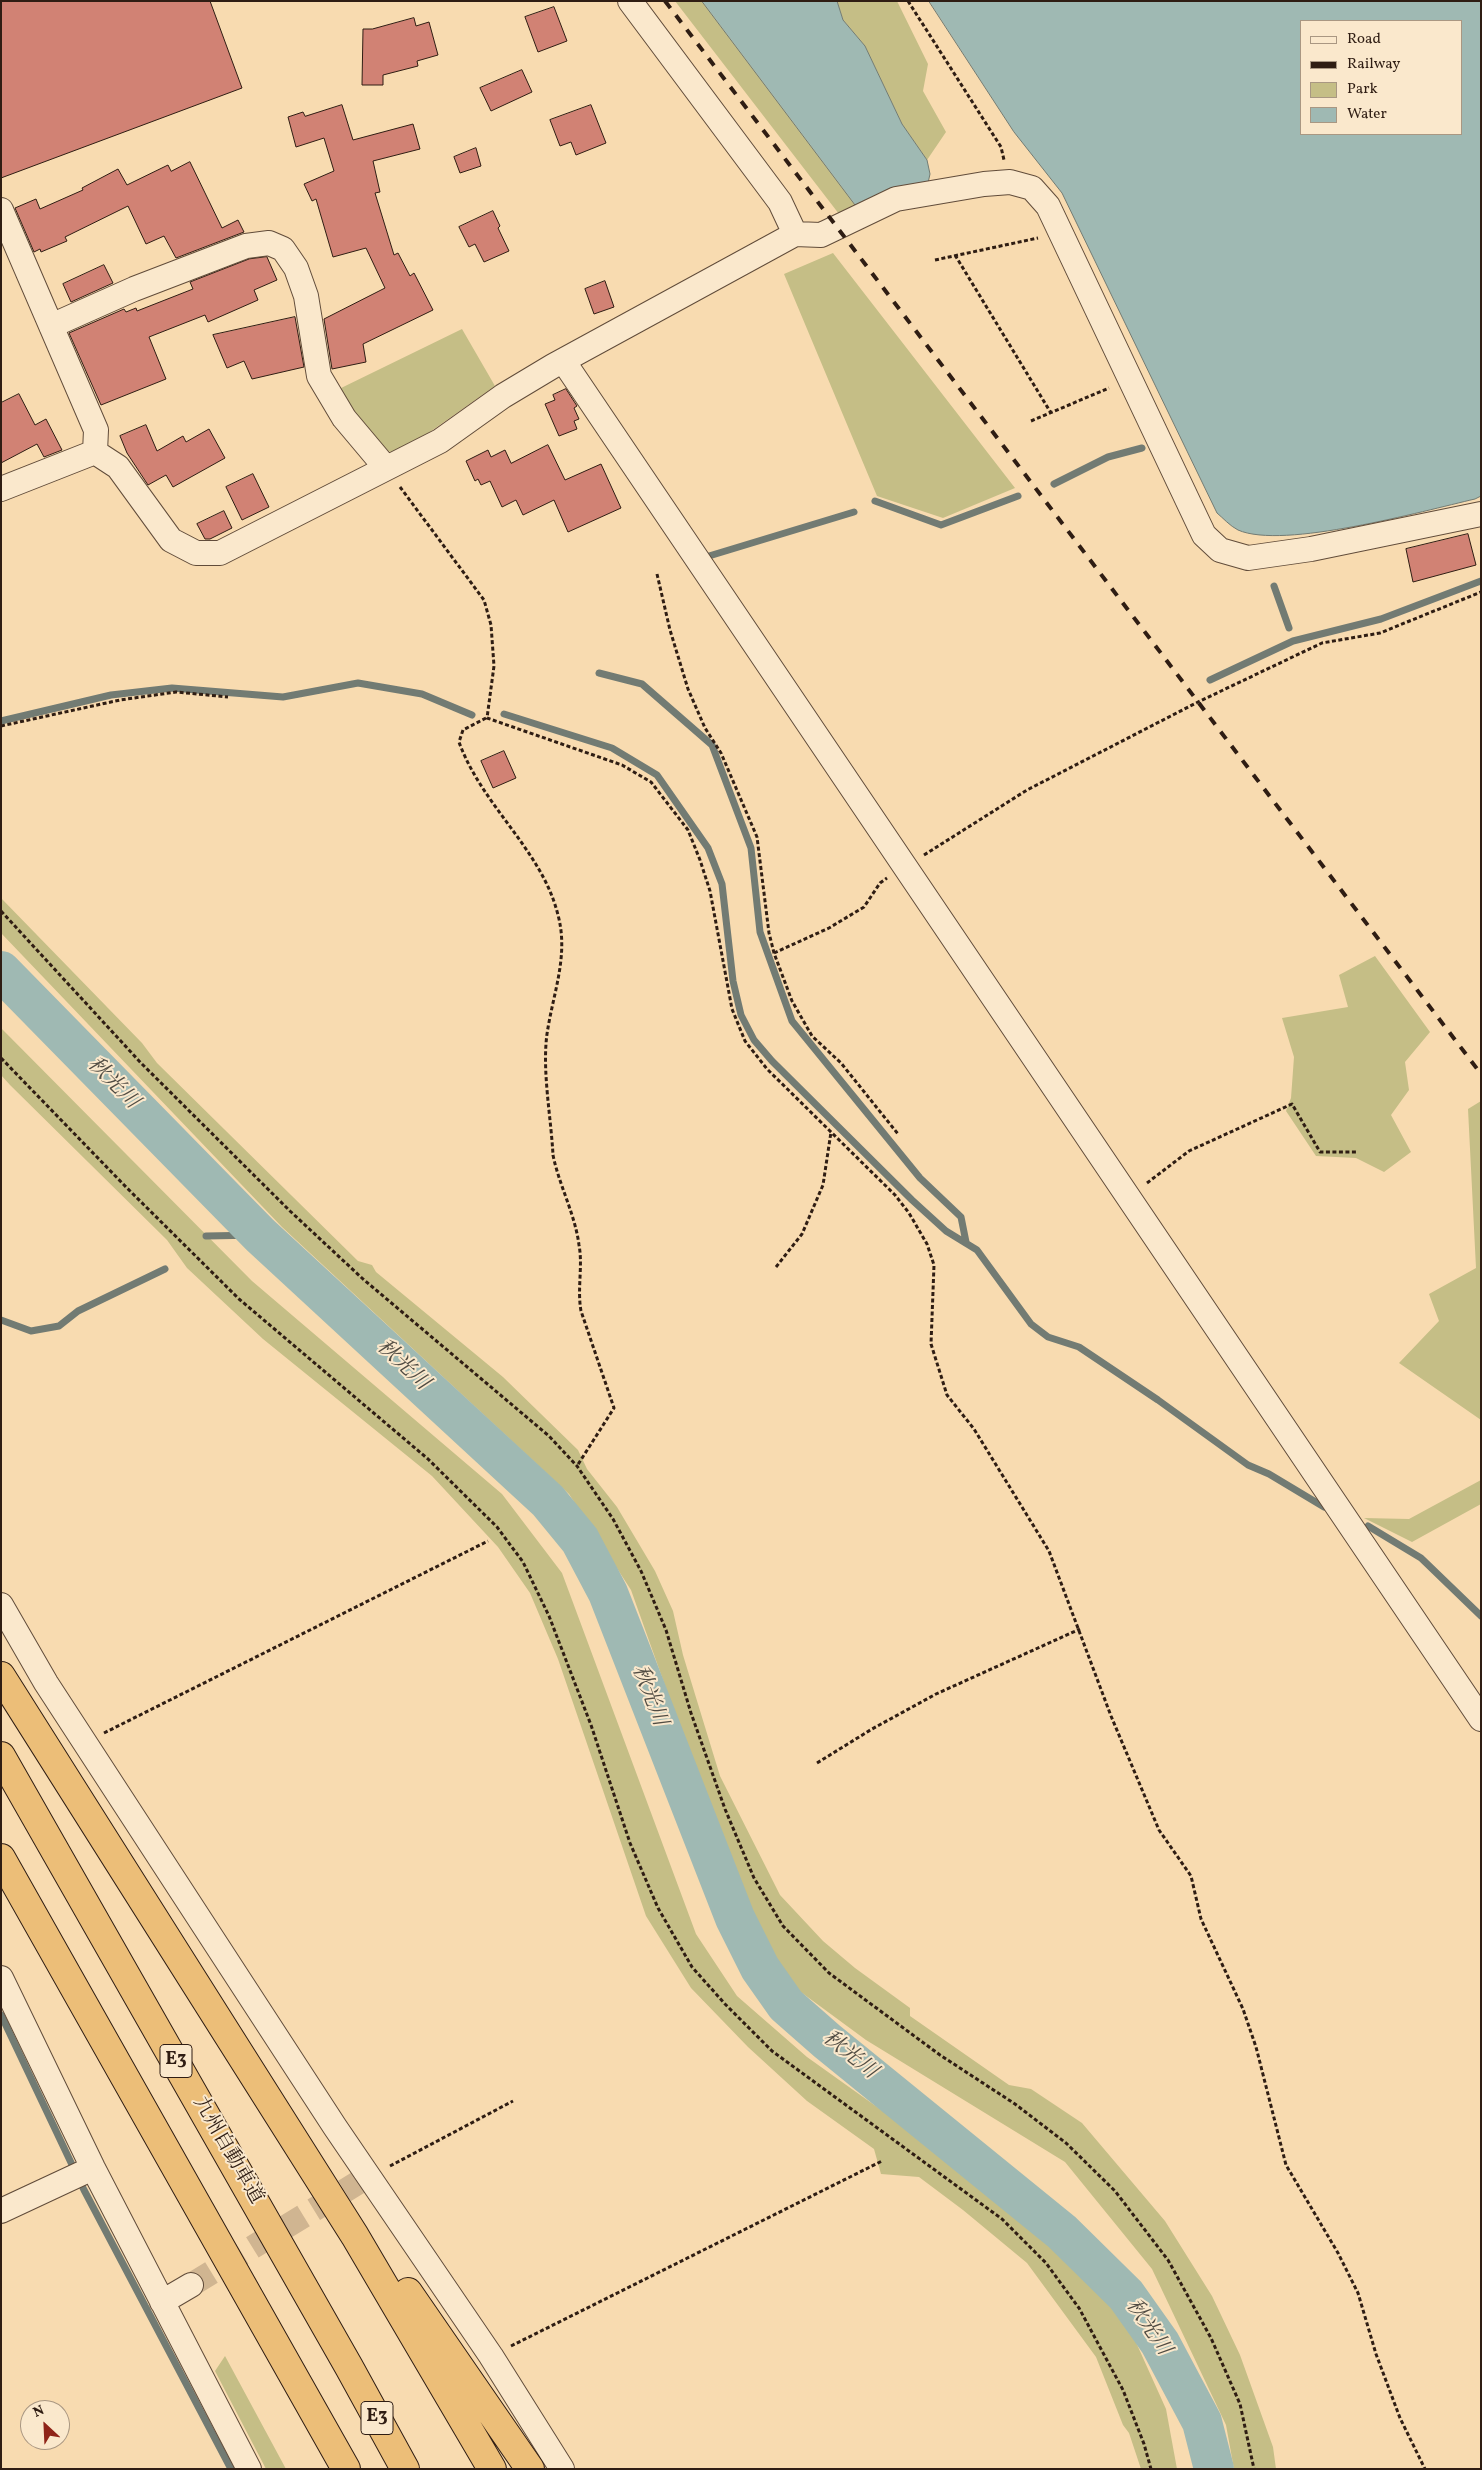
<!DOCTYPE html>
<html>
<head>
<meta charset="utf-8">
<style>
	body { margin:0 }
	#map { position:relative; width:1482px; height:2470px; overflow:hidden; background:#f8dbb0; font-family:Vollkorn,serif }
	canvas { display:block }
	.frame { position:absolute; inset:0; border:2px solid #2f1d13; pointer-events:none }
	.legend { position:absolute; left:1300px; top:20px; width:162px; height:115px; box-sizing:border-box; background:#fae8cc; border:1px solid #a99782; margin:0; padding:6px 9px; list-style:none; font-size:15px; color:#2f1d13 }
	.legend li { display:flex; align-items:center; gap:10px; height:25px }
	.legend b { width:25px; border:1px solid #a99782 }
	.north { position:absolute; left:20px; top:2400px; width:50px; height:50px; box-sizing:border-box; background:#fae8cc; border:1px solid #a99782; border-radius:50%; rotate:335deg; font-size:14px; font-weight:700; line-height:20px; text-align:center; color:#2f1d13 }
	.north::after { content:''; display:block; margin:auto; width:18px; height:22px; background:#8f2418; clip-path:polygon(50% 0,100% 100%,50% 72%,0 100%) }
</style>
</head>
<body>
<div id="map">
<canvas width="1482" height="2470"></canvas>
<div class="frame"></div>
<ul class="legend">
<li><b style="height:6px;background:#fae8cc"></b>Road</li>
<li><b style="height:6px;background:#2f1d13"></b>Railway</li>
<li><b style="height:14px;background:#c5be86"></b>Park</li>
<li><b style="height:14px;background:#9fb9b3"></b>Water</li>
</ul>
<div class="north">N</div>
</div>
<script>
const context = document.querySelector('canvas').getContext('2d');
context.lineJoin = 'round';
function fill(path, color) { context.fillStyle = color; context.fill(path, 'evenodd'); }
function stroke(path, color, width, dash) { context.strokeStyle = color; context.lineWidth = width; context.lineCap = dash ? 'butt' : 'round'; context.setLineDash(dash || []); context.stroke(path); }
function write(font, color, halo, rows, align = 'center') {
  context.font = font + ' Vollkorn,"Noto Serif JP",serif'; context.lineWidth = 4; context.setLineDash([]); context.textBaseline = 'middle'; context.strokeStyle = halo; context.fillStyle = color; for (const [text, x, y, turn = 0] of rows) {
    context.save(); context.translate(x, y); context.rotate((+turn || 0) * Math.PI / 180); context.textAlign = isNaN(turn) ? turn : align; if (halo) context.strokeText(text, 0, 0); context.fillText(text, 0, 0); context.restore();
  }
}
fill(new Path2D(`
	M 675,1 L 702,1 L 857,207 L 839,214 Z
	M 837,1 L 897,1 L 928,64 L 923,91 L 946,132 L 927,160 L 902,124 L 865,46 L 843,20 Z
	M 833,253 L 1015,488 L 943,518 L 877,496 L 784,274 Z
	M 462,329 L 495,386 L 400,453 L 385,451 L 337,390 Z
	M 1,898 L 142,1043 L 157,1063 L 358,1261 L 372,1265 L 376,1272 L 503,1377 L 578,1450 L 587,1469 L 617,1507 L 655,1571 L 673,1611 L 683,1655 L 720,1776 L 780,1895 L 823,1941 L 855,1968 L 910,2008 L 910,2016 L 1009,2085 L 1031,2089 L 1082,2123 L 1165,2221 L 1212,2296 L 1240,2355 L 1273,2447 L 1276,2469 L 1234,2469 L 1226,2425 L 1152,2269 L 1065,2162 L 866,2040 L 794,1987 L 747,1916 L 631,1590 L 569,1494 L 282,1227 L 1,933 Z
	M 1375,956 L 1430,1032 L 1405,1062 L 1409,1090 L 1391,1115 L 1411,1152 L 1384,1172 L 1356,1158 L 1316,1156 L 1286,1111 L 1291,1098 L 1294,1057 L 1282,1018 L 1348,1007 L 1339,975 Z
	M 1,1028 L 252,1281 L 502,1494 L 562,1573 L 696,1934 L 737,1996 L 807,2057 L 1041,2224 L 1121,2309 L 1166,2409 L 1177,2469 L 1141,2469 L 1129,2433 L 1123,2425 L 1096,2357 L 1027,2263 L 963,2210 L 919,2177 L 881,2174 L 874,2149 L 807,2101 L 748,2047 L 691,1988 L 646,1916 L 558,1659 L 530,1593 L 498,1547 L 432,1476 L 263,1339 L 187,1268 L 167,1240 L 10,1085 L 1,1075 Z
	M 1481,1101 L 1481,1420 L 1399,1363 L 1439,1321 L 1429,1294 L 1476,1268 L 1468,1109 Z
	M 1481,1480 L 1481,1504 L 1412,1542 L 1364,1518 L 1409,1519 Z
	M 225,2356 L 286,2469 L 266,2469 L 215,2371 Z`), '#c5be86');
const water = new Path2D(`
	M 702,1 L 837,1 L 843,20 L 865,46 L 902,124 L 927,160 L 930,174 L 928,183 L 857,207 Z
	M 929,1 L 1481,1 L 1481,496 L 1475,499 C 1423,511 1283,550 1238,530 C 1230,526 1223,518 1217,513 L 1062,193 L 1014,132 ZM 1301,21 L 1461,21 L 1461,134 L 1301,134 Z`);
fill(water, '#9fb9b3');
stroke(water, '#727b73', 1);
stroke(new Path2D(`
	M 1054,484 L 1108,457 L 1142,448
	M 875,501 L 941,525 L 1018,496
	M 709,556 L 854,512
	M 1274,586 L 1289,628
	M 599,673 L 642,684 L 712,745 L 751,848 L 760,932 L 792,1021 L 920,1178 L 961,1217 L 966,1242
	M 1210,680 L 1293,641 L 1381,619 L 1481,581
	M 504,714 L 612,748 L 657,775 L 708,848 L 722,884 L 733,981 L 741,1015 L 754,1040 L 772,1061 L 912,1200 L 946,1231 L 977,1250 L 1031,1324 L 1048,1337 L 1079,1347 L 1158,1400 L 1248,1465 L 1269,1474 L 1324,1507
	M 1,721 L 111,695 L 172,688 L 283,697 L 358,683 L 422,694 L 472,715
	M 206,1236 L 260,1235
	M 1,1320 L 31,1331 L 59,1326 L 78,1311 L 165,1269
	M 1368,1526 L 1421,1558 L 1481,1616
	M 1,2015 L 84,2190 L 231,2469`), '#727b73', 7);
stroke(new Path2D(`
	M 1,971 L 260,1235 L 548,1501 L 580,1540 L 608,1593 L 735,1918 L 760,1968 L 786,2005 L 827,2041 L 1062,2232 L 1126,2295 L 1160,2343 L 1202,2422 L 1214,2469`), '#9fb9b3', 40);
const building = new Path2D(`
	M 1,1 L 210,1 L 242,88 L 1,178 Z
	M 554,7 L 567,41 L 538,52 L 525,17 Z
	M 414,18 L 416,26 L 429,22 L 438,55 L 417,61 L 418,66 L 383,75 L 383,85 L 362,85 L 363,29 L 372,29 Z
	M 522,70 L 532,92 L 491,111 L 480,88 Z
	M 342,105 L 353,140 L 413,124 L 420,149 L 373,161 L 380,192 L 375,193 L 394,255 L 398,253 L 410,276 L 414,273 L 433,310 L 363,344 L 366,362 L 332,369 L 324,319 L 385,288 L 366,248 L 333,257 L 316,199 L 312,201 L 304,184 L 334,171 L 324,138 L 296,147 L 288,117 L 303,112 L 305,116 Z
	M 591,105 L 606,143 L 576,155 L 571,142 L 560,146 L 550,120 Z
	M 476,148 L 481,166 L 460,173 L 454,157 Z
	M 190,162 L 222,228 L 238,220 L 244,232 L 176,258 L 164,236 L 146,244 L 128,206 L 65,237 L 67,241 L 41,252 L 40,249 L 34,252 L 15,208 L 36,199 L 40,209 L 83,190 L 82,188 L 118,169 L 127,185 L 168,165 L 171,171 Z
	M 493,211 L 500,226 L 498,228 L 509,251 L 484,262 L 475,244 L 469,247 L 459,227 Z
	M 267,257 L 277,280 L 254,290 L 258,300 L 208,322 L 205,315 L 149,337 L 166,379 L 101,405 L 69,333 L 124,309 L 126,312 L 136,308 L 137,311 L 193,289 L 190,282 L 249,259 Z
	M 104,265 L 113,283 L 71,302 L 63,284 Z
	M 605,281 L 614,307 L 594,314 L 585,289 Z
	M 295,317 L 304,367 L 252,379 L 244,361 L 227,368 L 213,335 Z
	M 566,389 L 577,406 L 574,408 L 579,419 L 574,421 L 577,429 L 559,436 L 545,404 L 555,400 L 553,395 Z
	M 19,394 L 35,425 L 46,419 L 62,450 L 44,457 L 37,444 L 1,463 L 1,403 Z
	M 146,425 L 157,451 L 183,436 L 186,442 L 209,429 L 225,458 L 173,487 L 166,475 L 148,485 L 127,453 L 120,436 Z
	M 548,445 L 565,480 L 601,464 L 621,508 L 568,532 L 554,500 L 523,515 L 516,500 L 502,507 L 490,481 L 481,485 L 478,479 L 475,481 L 466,461 L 488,450 L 491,457 L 505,450 L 511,463 Z
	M 253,474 L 269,507 L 242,520 L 226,487 Z
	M 224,511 L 232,528 L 210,539 L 205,539 L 197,524 Z
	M 1468,534 L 1476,565 L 1413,582 L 1406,549 Z
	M 504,751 L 516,778 L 493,788 L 481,761 Z`);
fill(building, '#d18274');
stroke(building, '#2f1d13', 1);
stroke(new Path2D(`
	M 191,2285 L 359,2182`), '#d0b591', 24, [24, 12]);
const street = new Path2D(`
	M 630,1 L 780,202 L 795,234
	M 1,210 L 96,430 L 95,452
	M 51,326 L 134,289 L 246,246 L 269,243 L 283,249 L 296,268 L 306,296 L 319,376 L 344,418 L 386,468
	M 564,362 L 1481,1719
	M 95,452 L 118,467 L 171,540 L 196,553 L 220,553 L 440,441 L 503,396 L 553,366 L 795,234 L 821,235 L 896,199 L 984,184 L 1010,182 L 1032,188 L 1048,206 L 1204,535 L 1220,550 L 1248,558 L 1311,549 L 1481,514
	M 1,489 L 95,452
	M 1,1605 L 46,1683 L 335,2127 L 491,2356 L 562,2469
	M 1,1978 L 93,2168 L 249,2469
	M 1,2211 L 93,2168
	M 162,2302 L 191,2285`);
const highway = new Path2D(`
	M 1,1676 L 355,2236 L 492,2469
	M 1,1756 L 349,2367 L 405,2469
	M 1,1858 L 346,2469
	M 408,2292 L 530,2469`);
stroke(street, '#614c3a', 26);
stroke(highway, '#2f1d13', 30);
stroke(new Path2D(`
	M 908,1 L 1001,147 L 1004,160
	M 955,255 L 1051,413
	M 935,260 L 1038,238
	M 1031,421 L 1109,388
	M 400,487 L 484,600 L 491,625 L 494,666 L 487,718 L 622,765 L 651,782 L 688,830 L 700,860 L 710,891 L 732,1009 L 745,1041 L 767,1069 L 895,1195 L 909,1213 L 927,1244 L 934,1265 L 931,1344 L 947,1395 L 974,1429 L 1049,1551 L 1111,1716 L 1159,1830 L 1191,1876 L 1201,1919 L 1243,2009 L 1256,2047 L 1286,2165 L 1338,2253 L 1358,2293 L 1376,2354 L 1400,2418 L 1425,2469
	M 657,574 L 670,630 L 688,689 L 705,728 L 721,753 L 757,837 L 769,933 L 774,953 L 792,1001 L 812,1036 L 841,1063 L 898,1134
	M 486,718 L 463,730 L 459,742 C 482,806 542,850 558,915 C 569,956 553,993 547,1034 C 542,1071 551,1117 553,1155 C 559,1185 575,1214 579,1245 C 583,1266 577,1289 581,1311 L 614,1408 L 577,1466
	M 1,726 L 120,700 L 176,692 L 228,697
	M 924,855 L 1027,790 L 1198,702 L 1322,643 L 1380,633 L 1481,592
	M 1,911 L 141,1063 L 290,1211 L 363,1279 L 549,1436 L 577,1466 L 613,1519 L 641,1571 L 666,1630 L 691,1713 L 725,1809 L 754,1878 L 783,1926 L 829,1973 L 940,2055 L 1015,2104 L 1066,2143 L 1115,2191 L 1168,2260 L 1211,2338 L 1240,2404 L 1254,2469
	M 774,953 L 829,928 L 864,907 L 880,883 L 887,878
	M 1,1058 L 126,1187 L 239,1299 L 428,1459 L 497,1527 L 523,1562 L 549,1616 L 591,1725 L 630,1843 L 658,1908 L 692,1967 L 725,2004 L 772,2051 L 1002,2219 L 1046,2263 L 1079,2308 L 1123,2390 L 1144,2444 L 1151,2469
	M 1147,1183 L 1189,1151 L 1292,1104 L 1320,1152 L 1358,1152
	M 776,1267 L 802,1234 L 823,1185 L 831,1132
	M 104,1733 L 488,1541
	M 817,1763 L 872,1729 L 936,1694 L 1080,1629
	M 390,2166 L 513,2101
	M 511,2346 L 882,2161`), '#2f1d13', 3, [4, 2.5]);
stroke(street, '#fae8cc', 24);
stroke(highway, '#ecbe78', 28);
stroke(new Path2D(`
	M 665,1 L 1481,1074`), '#2f1d13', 4, [9, 9]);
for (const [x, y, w] of [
	[176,2061,32],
	[377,2418,32]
]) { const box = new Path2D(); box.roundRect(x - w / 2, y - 16.5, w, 33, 4); context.fillStyle = '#fae8cc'; context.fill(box); stroke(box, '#2f1d13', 1); }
write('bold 19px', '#2f1d13', null, [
	["E3",176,2061],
	["E3",377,2418]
]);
write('20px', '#2f1d13', '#fae8cc', [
	["九州自動車道",227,2151,60]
]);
write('italic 21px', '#514c43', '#fae8cc', [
	["秋光川",112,1084,45],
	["秋光川",402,1366,43],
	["秋光川",648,1696,69],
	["秋光川",849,2056,39],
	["秋光川",1147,2328,56]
]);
</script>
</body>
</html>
